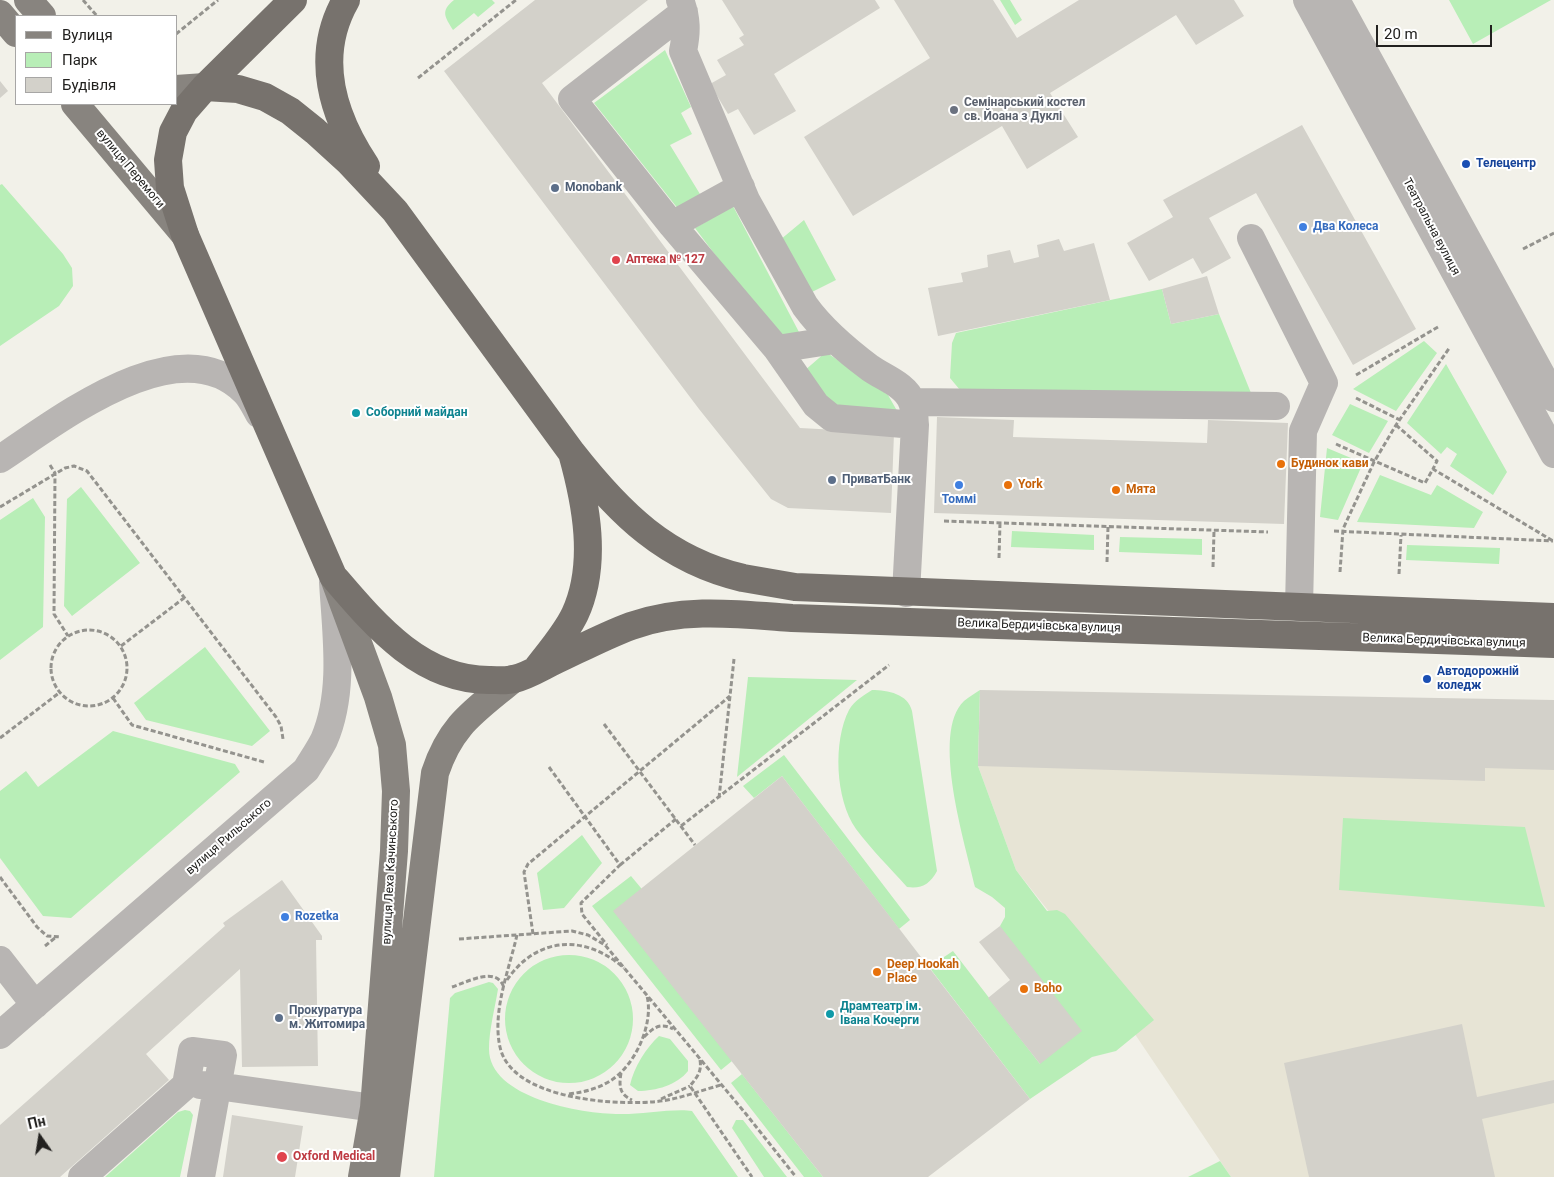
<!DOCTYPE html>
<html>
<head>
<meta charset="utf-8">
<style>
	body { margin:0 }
	#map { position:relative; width:1554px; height:1177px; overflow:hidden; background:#f2f1e9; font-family:Roboto,sans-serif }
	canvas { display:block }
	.legend { position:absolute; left:15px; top:15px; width:162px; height:90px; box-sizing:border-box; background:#fff; border:1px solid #a7a6a5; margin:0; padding:6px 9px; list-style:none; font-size:15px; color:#22211f }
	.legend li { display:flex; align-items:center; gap:10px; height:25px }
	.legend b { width:25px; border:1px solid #a7a6a5 }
	.north { position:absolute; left:15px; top:1112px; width:50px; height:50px; -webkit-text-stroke:4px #fff; paint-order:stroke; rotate:347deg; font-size:14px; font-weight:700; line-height:20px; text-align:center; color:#22211f }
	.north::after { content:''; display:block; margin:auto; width:18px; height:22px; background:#22211f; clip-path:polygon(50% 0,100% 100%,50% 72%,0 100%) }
	.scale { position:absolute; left:1376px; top:25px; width:116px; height:22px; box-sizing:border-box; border:2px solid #22211f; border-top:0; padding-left:6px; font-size:15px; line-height:18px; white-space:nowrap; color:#22211f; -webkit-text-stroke:4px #fff; paint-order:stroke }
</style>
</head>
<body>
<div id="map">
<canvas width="1554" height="1177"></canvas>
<ul class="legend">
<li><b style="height:6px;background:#88847f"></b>Вулиця</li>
<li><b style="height:14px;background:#b8eeb7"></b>Парк</li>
<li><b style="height:14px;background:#d3d1ca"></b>Будівля</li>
</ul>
<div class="north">Пн</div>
<div class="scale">20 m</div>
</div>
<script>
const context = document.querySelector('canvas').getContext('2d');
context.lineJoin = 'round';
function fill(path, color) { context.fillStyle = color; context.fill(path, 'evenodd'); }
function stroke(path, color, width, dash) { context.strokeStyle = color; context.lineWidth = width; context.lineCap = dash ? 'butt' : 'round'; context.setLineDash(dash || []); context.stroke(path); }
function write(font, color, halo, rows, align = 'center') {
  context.font = font + ' Roboto,sans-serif'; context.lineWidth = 4; context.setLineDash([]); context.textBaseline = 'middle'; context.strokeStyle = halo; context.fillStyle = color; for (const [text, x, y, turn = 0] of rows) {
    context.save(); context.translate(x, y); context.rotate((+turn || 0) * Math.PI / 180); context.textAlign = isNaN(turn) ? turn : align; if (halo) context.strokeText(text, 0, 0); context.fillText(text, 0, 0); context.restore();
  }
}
fill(new Path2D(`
	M 1554,700 L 1554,1177 L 1231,1177 L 1073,942 L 1016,870 L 978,766 Z`), '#e7e4d5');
fill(new Path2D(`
	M 454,0 L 492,0 L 495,3 L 478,17 L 474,13 L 453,30 C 445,17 440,11 454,0 Z
	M 1000,0 L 1010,0 L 1022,20 L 1015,25 Z
	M 1449,0 L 1551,0 L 1473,44 Z
	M 665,50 L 691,107 L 681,113 L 692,134 L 670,145 L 703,199 L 679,210 L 594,103 Z
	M 2,184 L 63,254 L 72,268 L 73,286 L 59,306 L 0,346 L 0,185 Z
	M 733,206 L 800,334 L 791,338 L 773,332 L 695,228 Z
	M 804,220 L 836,280 L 804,296 L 780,240 Z
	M 1162,289 L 1171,324 L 1219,314 L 1251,393 L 960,390 L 950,378 L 952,343 L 956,333 Z
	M 1424,341 L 1437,353 L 1396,411 L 1353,389 Z
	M 826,352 L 888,395 L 900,416 L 835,411 L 804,371 Z
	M 1446,364 L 1507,472 L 1493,495 L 1450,466 L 1457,454 L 1447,447 L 1441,454 L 1407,423 Z
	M 1350,404 L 1388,421 L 1369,453 L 1332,435 Z
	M 1327,448 L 1363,463 L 1338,520 L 1320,517 Z
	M 1380,475 L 1431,495 L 1437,485 L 1483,512 L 1474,528 L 1357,522 Z
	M 81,487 L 140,563 L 72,616 L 64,606 L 67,499 Z
	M 33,498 L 45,517 L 43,627 L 0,660 L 0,520 Z
	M 1012,531 L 1094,535 L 1094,550 L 1011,547 Z
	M 1120,537 L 1202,539 L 1202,555 L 1119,552 Z
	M 1407,545 L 1500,548 L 1499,564 L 1406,560 Z
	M 205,647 L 270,731 L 252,746 L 146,720 L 134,703 Z
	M 748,677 L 857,680 L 737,777 Z
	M 872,690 C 888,690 908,694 912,711 L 937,871 C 930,884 922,889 907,887 C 890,868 871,849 856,829 C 835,799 833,741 849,710 C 854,701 864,695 872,690 Z
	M 980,690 L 978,766 L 1016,870 L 1047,911 L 1057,910 L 1065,914 L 1154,1020 L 1116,1051 L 1092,1057 L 1030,1099 L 929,967 L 953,951 L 1040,1064 L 1000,926 L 1005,917 L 1005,908 L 992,897 L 975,887 C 966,846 930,733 964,701 C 969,697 975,693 980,690 Z
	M 113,731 L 235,764 L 240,772 L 71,918 L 43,916 L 0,858 L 0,791 L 26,771 L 38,787 Z
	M 784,755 L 910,920 L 899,929 L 782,776 L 754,798 L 743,786 Z
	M 1343,818 L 1525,827 L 1545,907 L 1339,890 Z
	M 582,835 L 602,863 L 564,908 L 543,910 L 537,873 Z
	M 631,876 L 641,888 L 732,1061 L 721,1070 L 592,906 Z
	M505 1019a64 64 0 1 1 128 0a64 64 0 1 1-128 0Z
	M 489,982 L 493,983 L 498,989 C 495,1008 489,1030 489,1049 C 489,1099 586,1115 623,1114 C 641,1114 678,1108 692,1111 L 738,1177 L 434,1177 L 450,998 L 455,993 Z
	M 659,1036 L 670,1039 L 688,1061 L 688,1071 C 677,1085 656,1091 638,1091 L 630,1085 C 634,1067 646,1048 659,1036 Z
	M 742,1074 L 823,1177 L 804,1177 L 731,1083 Z
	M 185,1110 L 190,1111 L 193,1115 L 180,1177 L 105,1177 L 178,1112 Z
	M 736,1120 L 743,1120 L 787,1177 L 764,1177 L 732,1128 Z
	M 1220,1161 L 1231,1177 L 1188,1177 Z`), '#b8eeb7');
fill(new Path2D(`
	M 535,0 L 648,0 L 542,83 L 800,428 L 894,433 L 891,513 L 788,508 L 771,499 L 699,409 L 444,71 Z
	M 722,0 L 875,0 L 880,8 L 774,74 L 796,111 L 754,135 L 738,109 L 728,114 L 710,84 L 726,75 L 717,60 L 744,45 L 739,38 L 744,35 Z
	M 894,0 L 993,0 L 1017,38 L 1079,0 L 1234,0 L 1244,16 L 1196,45 L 1176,15 L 1050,93 L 1078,137 L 1027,169 L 1002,126 L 853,216 L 804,137 L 930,58 Z
	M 0,81 L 8,91 L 0,98 Z
	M 1302,125 L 1416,329 L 1353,365 L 1256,193 L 1209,218 L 1231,258 L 1202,274 L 1193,258 L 1149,281 L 1127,243 L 1173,217 L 1163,200 Z
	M 1059,239 L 1064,251 L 1094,243 L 1110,300 L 938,336 L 928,288 L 963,282 L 961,273 L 988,267 L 987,255 L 1010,250 L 1014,263 L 1039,257 L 1037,245 Z
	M 1207,276 L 1219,314 L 1171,324 L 1162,289 Z
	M 937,417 L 1014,420 L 1013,437 L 1207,443 L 1208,420 L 1288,423 L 1284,524 L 934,513 Z
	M 980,690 L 1554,700 L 1554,770 L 1485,768 L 1485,781 L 978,766 Z
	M 782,776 L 1030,1099 L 928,1177 L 823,1177 L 613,911 Z
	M 282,880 L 322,936 L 322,940 L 316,940 L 318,1066 L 242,1067 L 240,969 L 146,1054 L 169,1080 L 60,1177 L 0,1177 L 0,1125 L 225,926 L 223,923 Z
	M 1000,926 L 1082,1031 L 1040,1064 L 988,998 L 1010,980 L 979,942 Z
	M 1462,1024 L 1477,1097 L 1554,1080 L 1554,1103 L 1482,1119 L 1495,1177 L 1309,1177 L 1284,1063 Z
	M 232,1115 L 303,1126 L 295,1177 L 223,1177 Z`), '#d3d1ca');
stroke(new Path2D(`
	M 83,0 L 97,16
	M 176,34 L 218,0
	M 418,78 L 516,0
	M 1523,249 L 1554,233
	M 1356,375 L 1438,327
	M 1356,398 L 1400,420
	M 1396,425 L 1437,461 L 1433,469
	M 1336,444 L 1425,483 L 1433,469 L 1553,541
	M 50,465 L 55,473 L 54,614 L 68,636
	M 0,507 L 65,468 L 74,466 L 87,471 L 276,717 L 281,726 L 283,739
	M 944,521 L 1268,532
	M 1334,531 L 1553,541
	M 999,558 L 1000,523
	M 1107,562 L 1108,527
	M 1213,567 L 1214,531
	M 1340,572 L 1343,529 L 1374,462 L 1396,425 L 1450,347
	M 1399,574 L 1401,535
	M51 668a38 38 0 1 1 76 0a38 38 0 1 1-76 0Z
	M 121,646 L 184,598
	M 113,698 L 132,725 L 264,762
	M 604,724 L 695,845
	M 0,738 L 59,693
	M 549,767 L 620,865 L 581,903 L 582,914 L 607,945
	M 719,798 L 734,659
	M 681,826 L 889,665
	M 620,865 L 676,819
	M 0,877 L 37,927 L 47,936 L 61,937
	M 533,934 L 524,872 L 528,864 L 730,696
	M 517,935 C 509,970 492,1011 500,1047 C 511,1098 609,1105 651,1102 C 674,1101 699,1091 721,1085
	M 459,939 L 572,931 L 588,935 L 605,945 L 746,1114 L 796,1177
	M 45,946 L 56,937
	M 507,980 C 537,936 585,934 624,968
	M 452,987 C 468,982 497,965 504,988
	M 644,1037 C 653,1028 660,1022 673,1029
	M 700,1060 C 702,1072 697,1077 690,1086 L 752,1177
	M 621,1073 C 619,1086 619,1094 632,1100
	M 569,1094 C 584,1092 597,1089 610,1081 C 635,1066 654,1024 647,996
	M 661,1099 L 690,1086`), '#94938e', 3, [5, 2.5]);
stroke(new Path2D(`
	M 680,0 C 687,18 687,32 683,51 L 746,200 L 805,306 C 823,331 846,350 870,368 C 884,378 906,385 912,402 C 915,409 914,418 915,425 L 906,593
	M 1307,0 L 1554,454
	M 1336,0 L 1554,398
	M 684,12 L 572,99 L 672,225 L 777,349 L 835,340
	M 672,225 L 741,187
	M 1251,238 L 1324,383 L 1303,431 L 1299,607
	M 777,349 L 816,405 L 832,418 L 915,425
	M 912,402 L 1276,406
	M 0,459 C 57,422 179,324 245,392 C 251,398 255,407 259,414
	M 0,960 L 35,1005
	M 0,1035 L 306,770 C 312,760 319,750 324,740 C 345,692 336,633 333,582
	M 200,1085 L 217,1086 L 374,1108
	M 82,1177 L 186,1085 L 192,1051 L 223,1055 L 201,1177`), '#b8b5b3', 28);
stroke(new Path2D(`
	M 28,0 L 42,16
	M 0,14 L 16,33
	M 176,89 L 205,87
	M 75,104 L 185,235
	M 334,578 L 378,697 L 392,745 L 396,791 L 394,851 L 374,1108 L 362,1177
	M 386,1177 L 435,773 C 451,724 475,711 513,679`), '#88847f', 28);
stroke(new Path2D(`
	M 293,0 L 205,87 L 184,111 L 173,132 L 168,160 L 170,188 L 185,235 L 333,576 C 375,625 421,681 491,680 C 498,680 507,681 514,679 C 527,676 540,668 552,662 C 578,650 604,636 631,626 C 683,607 738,614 792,618 L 1554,644
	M 346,0 C 314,56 332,115 366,166
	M 205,87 L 238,89 L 265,97 L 290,111 L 315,131 L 349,162 L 395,211 L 572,453 C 586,503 598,564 575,614 C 566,633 551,650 538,667
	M 572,453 C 619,513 666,560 743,578 C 760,581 778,584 795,587 L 1554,617`), '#77726d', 28);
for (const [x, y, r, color] of [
	[954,110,5,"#6b7280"],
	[1466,164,5,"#1a4fb4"],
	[555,188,5,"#5c6f8a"],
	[1303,227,5,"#3f7fe0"],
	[616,260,5,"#e0444e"],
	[356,413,5,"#0f9aa8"],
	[1281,464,5,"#e8710a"],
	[832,480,5,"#5c6f8a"],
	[959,485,5,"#3f7fe0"],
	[1008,485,5,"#e8710a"],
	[1116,490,5,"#e8710a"],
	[1427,679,5,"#1a4fb4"],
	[285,917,5,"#3f7fe0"],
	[877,972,5,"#e8710a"],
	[1024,989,5,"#e8710a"],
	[830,1014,5,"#0f9aa8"],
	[279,1018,5,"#5c6f8a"],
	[282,1157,6,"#e0444e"]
]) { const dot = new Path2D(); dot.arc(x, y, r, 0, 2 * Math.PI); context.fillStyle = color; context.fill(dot); stroke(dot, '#fff', 2); }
write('bold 12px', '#5b616d', '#fff', [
	["Семінарський костел",964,103],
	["св. Йоана з Дуклі",964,117]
], 'left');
write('bold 12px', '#164399', '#fff', [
	["Телецентр",1476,164],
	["Автодорожній",1437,672],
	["коледж",1437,686]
], 'left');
write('12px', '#22211f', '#fff', [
	["вулиця Перемоги",130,169,50],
	["Театральна вулиця",1431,227,62],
	["Велика Бердичівська вулиця",1039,626,2],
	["Велика Бердичівська вулиця",1444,641,2],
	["вулиця Рильського",229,837,-41],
	["вулиця Леха Качинського",391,872,-87]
]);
write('bold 12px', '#4e5e75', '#fff', [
	["Monobank",565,188],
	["ПриватБанк",842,480],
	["Прокуратура",289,1011],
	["м. Житомира",289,1025]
], 'left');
write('bold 12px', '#366cbe', '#fff', [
	["Два Колеса",1313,227],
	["Томмі",959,500,"center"],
	["Rozetka",295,917]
], 'left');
write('bold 12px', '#be3a42', '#fff', [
	["Аптека № 127",626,260],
	["Oxford Medical",293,1157]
], 'left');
write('bold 12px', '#0d838f', '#fff', [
	["Соборний майдан",366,413],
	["Драмтеатр ім.",840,1007],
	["Івана Кочерги",840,1021]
], 'left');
write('bold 12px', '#c56008', '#fff', [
	["Будинок кави",1291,464],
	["York",1018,485],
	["Мята",1126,490],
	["Deep Hookah",887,965],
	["Place",887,979],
	["Boho",1034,989]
], 'left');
</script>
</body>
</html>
